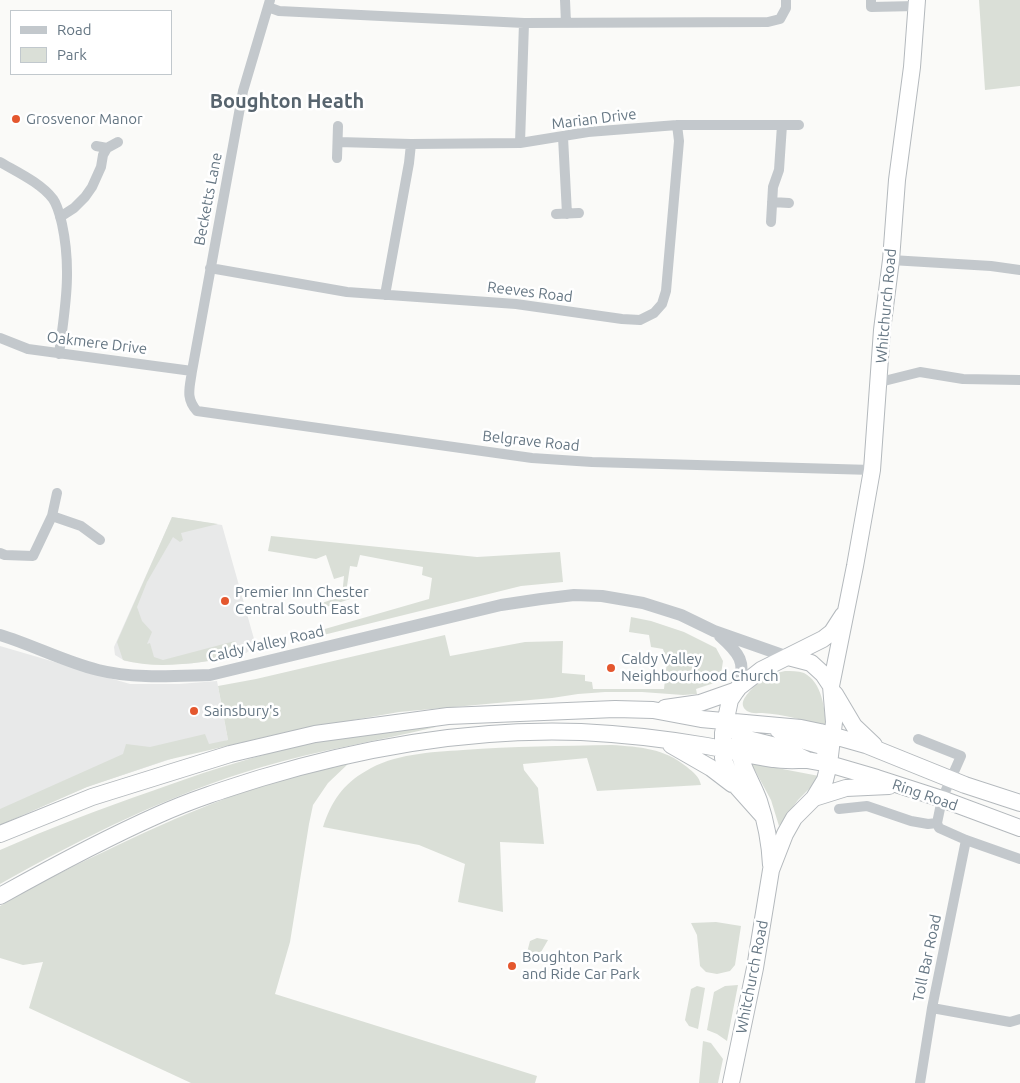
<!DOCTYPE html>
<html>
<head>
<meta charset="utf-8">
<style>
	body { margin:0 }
	#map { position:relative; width:1020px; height:1083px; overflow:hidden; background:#fafaf8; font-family:Ubuntu,sans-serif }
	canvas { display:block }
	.legend { position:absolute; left:10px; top:10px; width:162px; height:65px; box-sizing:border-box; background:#fff; border:1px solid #c1c8cd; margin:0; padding:6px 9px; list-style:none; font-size:15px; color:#657683 }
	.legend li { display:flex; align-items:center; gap:10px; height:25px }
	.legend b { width:25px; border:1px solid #c1c8cd }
</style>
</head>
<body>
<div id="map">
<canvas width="1020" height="1083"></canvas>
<ul class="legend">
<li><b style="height:6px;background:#c3c8cc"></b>Road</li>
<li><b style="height:14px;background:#dadfd7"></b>Park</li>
</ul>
</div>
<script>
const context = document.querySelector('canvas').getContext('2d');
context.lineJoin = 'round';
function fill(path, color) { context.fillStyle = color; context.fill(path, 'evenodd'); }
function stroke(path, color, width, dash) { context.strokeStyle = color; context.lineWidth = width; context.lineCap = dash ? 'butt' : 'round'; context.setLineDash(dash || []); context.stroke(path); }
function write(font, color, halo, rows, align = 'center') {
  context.font = font + ' Ubuntu,sans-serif'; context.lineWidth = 5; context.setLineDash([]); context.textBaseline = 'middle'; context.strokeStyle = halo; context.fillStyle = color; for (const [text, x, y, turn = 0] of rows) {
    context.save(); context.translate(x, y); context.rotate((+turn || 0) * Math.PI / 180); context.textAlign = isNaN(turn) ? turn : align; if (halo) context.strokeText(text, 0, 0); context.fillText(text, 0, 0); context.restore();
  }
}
fill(new Path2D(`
	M 172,517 L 222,525 L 256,646 L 246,653 L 217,660 L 186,664 L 152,664 L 125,661 L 115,655 L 114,647 Z
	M 0,646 L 130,684 L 179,684 L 217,681 L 228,740 L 87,787 L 0,825 Z`), '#e8e9e9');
fill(new Path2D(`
	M 979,0 L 1020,0 L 1020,86 L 985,90 Z
	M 172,517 L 218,524 L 181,533 L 183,540 L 180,542 L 173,537 L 147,582 L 137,607 L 142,621 L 152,632 L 147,644 L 150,643 L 154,657 L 163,660 L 235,641 L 238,655 C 204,663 157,670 123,660 L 117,642 Z
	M 271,536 L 477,557 L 560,552 L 563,582 L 521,586 L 291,643 L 290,639 L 429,599 L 432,578 L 422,575 L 423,567 L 360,555 L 357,567 L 350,566 L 346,593 L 351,594 L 350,599 L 326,607 L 322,603 L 342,596 L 344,576 L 334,579 L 326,555 L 316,559 L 268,551 Z
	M 631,617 L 651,621 L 684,632 L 716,648 L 723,661 L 720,681 L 696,689 L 697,694 L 683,695 L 642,692 L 605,692 L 578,694 L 552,698 L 399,712 L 291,731 L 167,760 L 87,787 L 0,825 L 0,809 L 123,754 L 126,744 L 150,747 L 205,734 L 209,744 L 228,740 L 218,686 L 256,679 L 445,635 L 450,656 L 525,642 L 563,641 L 562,673 L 585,675 L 585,681 L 592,682 L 593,689 L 664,689 L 667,661 L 663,649 L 651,647 L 649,635 L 629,632 Z
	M 785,671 C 791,671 798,671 804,673 C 822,682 825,709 826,726 C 805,721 784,714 762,713 C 757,713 752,714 747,711 C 739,705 744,698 749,692 C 761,679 768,675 785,671 Z
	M 436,727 C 378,741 319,750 262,767 C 170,794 84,837 0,884 L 0,850 C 50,828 100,809 152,791 C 242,758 339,730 436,727 Z
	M 612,745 C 640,747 664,748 687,767 C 694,773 699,776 701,785 L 597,791 L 587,758 L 523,764 L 524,770 L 538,788 L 544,844 L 500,842 L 503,912 L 458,902 L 465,864 L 419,845 L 323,827 C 331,802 343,784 366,771 C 393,754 431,752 463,750 C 513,746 562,746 612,745 Z
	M 349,763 L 328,783 L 313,805 L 309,824 L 290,942 L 275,994 L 537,1076 L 535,1083 L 191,1083 L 29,1008 L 43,962 L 23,965 L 0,958 L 0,906 C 38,883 78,864 118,845 C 192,810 268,778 349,763 Z
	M 751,763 L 819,776 L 815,783 L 798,800 L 779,826 L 771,800 Z
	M 716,922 L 741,926 L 735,965 L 730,971 L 717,974 L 706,972 L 700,966 L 697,935 L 691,923 Z
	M 537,938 L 548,940 L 541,952 L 537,953 L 534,961 L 525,960 L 530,941 Z
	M 738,985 L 727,1041 L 717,1034 L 707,1030 L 714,992 L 725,986 Z
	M 697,986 L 705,988 L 698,1029 L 689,1026 L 685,1020 L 691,989 Z
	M 703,1041 L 711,1043 L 723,1059 L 718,1083 L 699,1083 Z`), '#dadfd7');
const trunk = new Path2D(`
	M 831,686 L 855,566 L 872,470 L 882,330 L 891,260 L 897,180 L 912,67 L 917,0
	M 835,694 L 854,726 L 874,745
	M 665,708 L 700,703 L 737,690
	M 725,720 L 740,736 L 748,739 L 780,747 L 807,760 L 829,764 L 877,778 L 942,799 L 1020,828
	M 778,730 L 791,737 L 822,746 L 828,755 L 829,762
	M 738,743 C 739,764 752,781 759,801 C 766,822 770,843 771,865
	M 671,745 L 711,768 L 732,784
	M 814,798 L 846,788 L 889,786
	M 763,816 L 738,788 L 730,775 L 723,758 L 723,733 L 730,700 L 738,688 L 761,670 L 823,639 L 832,632 L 843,615
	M 0,834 L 92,797 L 230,754 L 315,734 L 448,716 L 615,709 L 653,710 L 701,719 L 801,728 L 820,732 L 866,745 L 965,785 L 1020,803
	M 0,896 C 52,867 104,839 158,815 C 191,800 226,789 261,778 C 364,747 473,728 581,732 C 623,734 666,739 707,746 C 729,750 751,756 773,759 C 784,761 796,760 807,760
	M 731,1083 L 755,968 L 771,870 L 785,834 L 794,818 L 814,798 L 825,780 L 829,764 L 834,722 L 831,686 L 823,674 L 811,663 L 788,657`);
stroke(trunk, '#b4b9bd', 18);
stroke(new Path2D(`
	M 270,0 L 243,91 L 192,371 C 190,387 185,398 197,411 L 532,458 L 592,462 L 872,470
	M 565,0 L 566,23
	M 871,0 L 871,7 L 916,6
	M 268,7 L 279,11 L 524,23 L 768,22 L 780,19 L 786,8 L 786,0
	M 563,137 L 567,214
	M 338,142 L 411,144
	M 520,143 L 524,23
	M 96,146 L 107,148
	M 337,158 L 338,126
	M 0,162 C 17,172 41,183 53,199 C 58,206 60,216 62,224 C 72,270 65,309 59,354
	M 772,202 L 789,203
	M 556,214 L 579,213
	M 60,217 L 74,208 L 85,197 L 92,187 L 101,167 L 103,155 L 107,148 L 118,142
	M 771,222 L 773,187 L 779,170 L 782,125
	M 891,260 L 991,266 L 1020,270
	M 210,268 L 347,292 L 516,304 L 622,319 L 640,320 L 654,313 L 662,304 L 666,291 L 679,141 L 677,125
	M 385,295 L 409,163 L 411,144 L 520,143 L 588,132 L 677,125 L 799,125
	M 0,338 L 28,349 L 192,371
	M 880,382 L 920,372 L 963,379 L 1020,380
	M 52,516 L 57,493
	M 0,553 L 5,555 L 33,556 L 52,516 L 81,526 L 100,540
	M 918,739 L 961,756 L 942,799 L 937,823
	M 839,809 L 867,806 L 911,821 L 928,824 L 937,823 L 939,828 L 966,840 L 1020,859
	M 932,1008 L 1010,1022 L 1020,1019
	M 920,1083 L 932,1008 L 966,840`), '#c3c8cc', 10);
stroke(new Path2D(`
	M 0,635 C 33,645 65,662 98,670 C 134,679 173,676 210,675 L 501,605 L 541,599 L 574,595 L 602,596 L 643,603 L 681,615 L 714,631 L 788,657
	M 720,636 C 739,653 747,662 738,688`), '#c3c8cc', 12);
stroke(trunk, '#fff', 16);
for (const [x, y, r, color] of [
	[16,119,5,"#e4572e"],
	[225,601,5,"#e4572e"],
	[611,668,5,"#e4572e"],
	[194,711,5,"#e4572e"],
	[512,966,5,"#e4572e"]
]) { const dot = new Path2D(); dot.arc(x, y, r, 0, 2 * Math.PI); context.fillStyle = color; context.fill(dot); stroke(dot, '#fff', 2); }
write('15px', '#657683', '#fff', [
	["Grosvenor Manor",26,119],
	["Premier Inn Chester",235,592],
	["Central South East",235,609],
	["Caldy Valley",621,659],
	["Neighbourhood Church",621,676],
	["Sainsbury's",204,711],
	["Boughton Park",522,957],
	["and Ride Car Park",522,974]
], 'left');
write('15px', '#657683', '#fff', [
	["Marian Drive",594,119,-7],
	["Becketts Lane",208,199,-79],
	["Reeves Road",530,292,7],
	["Whitchurch Road",886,306,-85],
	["Oakmere Drive",97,343,7],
	["Belgrave Road",531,441,6],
	["Caldy Valley Road",266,644,-13],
	["Ring Road",925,795,19],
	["Toll Bar Road",927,958,-78],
	["Whitchurch Road",752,977,-79]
]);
write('bold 20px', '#57646e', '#fff', [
	["Boughton Heath",287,101]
]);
</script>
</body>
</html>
